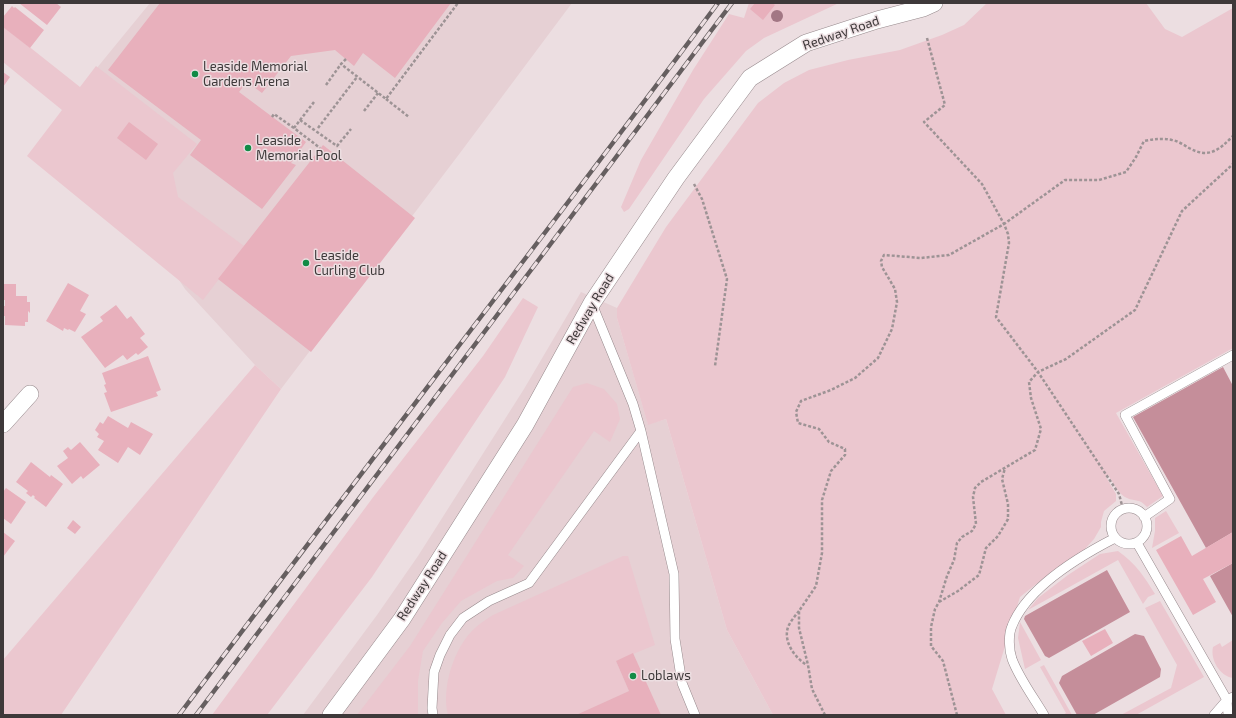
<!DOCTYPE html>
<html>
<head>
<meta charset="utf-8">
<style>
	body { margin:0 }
	#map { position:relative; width:1236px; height:718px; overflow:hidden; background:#ecdee1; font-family:"Exo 2",sans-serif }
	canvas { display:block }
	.frame { position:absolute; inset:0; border:4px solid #3e393a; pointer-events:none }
</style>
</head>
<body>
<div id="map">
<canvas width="1236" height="718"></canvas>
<div class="frame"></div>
</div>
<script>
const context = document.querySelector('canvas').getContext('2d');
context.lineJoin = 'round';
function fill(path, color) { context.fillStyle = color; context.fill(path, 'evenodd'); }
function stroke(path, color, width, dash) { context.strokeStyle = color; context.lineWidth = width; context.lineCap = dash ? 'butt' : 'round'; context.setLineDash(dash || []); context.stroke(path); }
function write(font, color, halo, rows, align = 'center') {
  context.font = font + ' "Exo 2",sans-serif'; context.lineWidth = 3; context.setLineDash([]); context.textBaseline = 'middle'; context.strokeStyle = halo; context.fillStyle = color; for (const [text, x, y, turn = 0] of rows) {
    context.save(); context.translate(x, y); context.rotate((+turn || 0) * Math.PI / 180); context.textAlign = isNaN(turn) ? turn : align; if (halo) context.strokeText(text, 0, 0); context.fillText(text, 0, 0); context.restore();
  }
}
fill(new Path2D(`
	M 150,3 L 572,3 L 460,153 L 281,389 L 255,365 L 185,289 L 146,230 L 87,80 Z
	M 581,292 L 617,308 L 617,318 L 648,424 L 666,419 L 727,630 L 773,715 L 303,715 L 377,615 L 418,556 L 524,389 Z`), '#e6d0d4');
fill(new Path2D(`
	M 749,3 L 839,3 L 764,38 L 746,51 L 704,99 L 629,209 L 624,212 L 621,207 L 641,160 L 693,70 L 729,14 L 744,18 Z
	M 987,3 L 1146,3 L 1165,29 L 1182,37 L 1233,8 L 1233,348 L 1116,413 L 1163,496 L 1147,507 C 1139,498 1136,502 1127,498 C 1119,495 1113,482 1108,475 L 1106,477 L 1116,494 L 1116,501 L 1104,511 L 1101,522 L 1101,527 L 1094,539 L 1083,551 L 1035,585 L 1020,597 L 992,689 L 1006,715 L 773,715 L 727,630 L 666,419 L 648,425 L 617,318 L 617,308 L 666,227 L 758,103 L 784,83 L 809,70 L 848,60 L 900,50 L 942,35 L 964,25 Z
	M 3,26 L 80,87 L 96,66 L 197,144 L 173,173 L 178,197 L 244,246 L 203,300 L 27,156 L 62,110 L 3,62 Z
	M 523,298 L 538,307 L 505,377 L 372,577 L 267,715 L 212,715 L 374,496 L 483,356 Z
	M 255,365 L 281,389 L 61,715 L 3,715 L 3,660 Z
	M 587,383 L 604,389 L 617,404 L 620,419 L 610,442 L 594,431 L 508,555 L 524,566 L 513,578 L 497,581 L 461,601 L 442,623 L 423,651 L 418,681 L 418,715 L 357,715 L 410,646 L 573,387 Z
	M 1166,511 L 1179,533 L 1152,548 L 1155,531 L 1155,518 Z
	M 1118,551 C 1136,564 1143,575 1155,594 L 1148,597 L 1143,604 L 1118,560 L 1028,610 L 1038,598 L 1068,575 L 1100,554 Z
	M 623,556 L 628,556 L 655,645 L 616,661 L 629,691 L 576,715 L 448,715 C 441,688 454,647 475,628 C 480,623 487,619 493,615 Z
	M 1160,601 L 1204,677 L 1136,715 L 1121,715 L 1171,688 L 1177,665 L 1145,608 Z
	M 1020,622 L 1041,660 L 1025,669 L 1018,638 Z
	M 1233,640 L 1233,678 C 1220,676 1210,660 1213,647 L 1220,643 L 1222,647 Z
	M 1044,665 L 1072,715 L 1063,715 L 1066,713 L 1040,667 Z`), '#ebc7cf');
fill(new Path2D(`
	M 1223,367 L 1233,386 L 1233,532 L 1206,548 L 1133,417 Z
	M 1233,563 L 1233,617 L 1210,576 Z
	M 1107,570 L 1130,612 L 1049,658 L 1045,656 L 1024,619 L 1025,616 Z
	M 1135,634 L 1144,636 L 1161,669 L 1160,677 L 1093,715 L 1077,715 L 1059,683 L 1062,676 Z`), '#c58e9a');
fill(new Path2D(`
	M 19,3 L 56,3 L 61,7 L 47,25 Z
	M 160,3 L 451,3 L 395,78 L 363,53 L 354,66 L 335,50 L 291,56 L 262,93 L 247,82 L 239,92 L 306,142 L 291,163 L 296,165 L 262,209 L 190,155 L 201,140 L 108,70 Z
	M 755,3 L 772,3 L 775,5 L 763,20 L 750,9 Z
	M 12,6 L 14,8 L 15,7 L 44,30 L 30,48 L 3,27 L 3,17 Z
	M 3,72 L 10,77 L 3,87 Z
	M 129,122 L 158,144 L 146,160 L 117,138 Z
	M 323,145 L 415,218 L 311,352 L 218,279 Z
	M 68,283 L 89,295 L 80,311 L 86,314 L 75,332 L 69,329 L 68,330 L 64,328 L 63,331 L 46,321 Z
	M 3,284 L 16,284 L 16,296 L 27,296 L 27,302 L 30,302 L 30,313 L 28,311 L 28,322 L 25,322 L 25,326 L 5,325 L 5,316 L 3,316 L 3,306 L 5,306 L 5,300 L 3,300 Z
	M 116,305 L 127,319 L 131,316 L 145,334 L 140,338 L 148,347 L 138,355 L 136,353 L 127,360 L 123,355 L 105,368 L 81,337 L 103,321 L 100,317 Z
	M 148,356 L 161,390 L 156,392 L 158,396 L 111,412 L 104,393 L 107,392 L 104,385 L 106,384 L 102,373 Z
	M 108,416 L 128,428 L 131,422 L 153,434 L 140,455 L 128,447 L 118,463 L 98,450 L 104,441 L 97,437 L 99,434 L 95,430 L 100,422 L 103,424 Z
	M 80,442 L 100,465 L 83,479 L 81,476 L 72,484 L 57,466 L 68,458 L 63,451 L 68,447 L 71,450 Z
	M 31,462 L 50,477 L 51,475 L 63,484 L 46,507 L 34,498 L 35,497 L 33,495 L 31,497 L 26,493 L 28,491 L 16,482 Z
	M 6,488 L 26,502 L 11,524 L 3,518 L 3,492 Z
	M 73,520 L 81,527 L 75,534 L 67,528 Z
	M 3,532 L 15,541 L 3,557 Z
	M 1233,532 L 1233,563 L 1203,579 L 1216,602 L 1193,615 L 1156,550 L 1181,536 L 1192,556 Z
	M 1105,629 L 1113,643 L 1091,656 L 1082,641 Z
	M 633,653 L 661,715 L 576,715 L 629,691 L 616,661 Z`), '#e8b0bc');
const lane = new Path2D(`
	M 592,304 L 633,404 L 641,431
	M1111 526a18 18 0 1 1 36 0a18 18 0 1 1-36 0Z
	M 1144,517 L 1170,499 L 1125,415 L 1233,355
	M 1137,543 L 1227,700 L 1214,715
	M 433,715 L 432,708 L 434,672 L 440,655 L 450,635 L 463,618 L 489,601 L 529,583 L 641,431 L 674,574 L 675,639 L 682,683 L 695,715
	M 1044,715 C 1034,698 1019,678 1012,659 C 1009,650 1008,635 1012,626 C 1027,588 1080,556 1115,538
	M 1228,715 L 1227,700 L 1233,697`);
const street = new Path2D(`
	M 3,424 L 30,394
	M 331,715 L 402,619 L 525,425 L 592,303 L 676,178 L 750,78 L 806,43 L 877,20 L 923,8 L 934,3`);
stroke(lane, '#96898c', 10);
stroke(street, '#96898c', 18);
stroke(new Path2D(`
	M 927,38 L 945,105 L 924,122 L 982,184 L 1004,224 L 1008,234 L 1009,243 L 996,317 L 1038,372 L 1107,476 L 1119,494 L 1123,509
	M 346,59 L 341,64 L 386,99 L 458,3
	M 326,85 L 341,64
	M 386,99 L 409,117
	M 314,102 L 294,128 L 320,148
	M 364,111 L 378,93
	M 272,117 L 274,114 L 294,128
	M 300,120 L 337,146 L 351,129
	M 318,128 L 357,77
	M 694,184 L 702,199 L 727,279 L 715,366
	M 939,602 L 958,591 L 979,575 L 986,548 L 998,536 L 1008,519 L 1008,504 L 1002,479 L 1005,468
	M 799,611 C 795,616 790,622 788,627 C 783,642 795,658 807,665
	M 825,715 L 812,689 L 808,665 L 799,628 L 799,611 L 816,586 L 822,553 L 822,500 L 831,471 L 845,455 L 845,449 L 829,442 L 819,429 L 798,423 L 796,412 L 801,401 L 831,390 L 855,378 L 878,358 L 892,329 L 897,302 L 895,289 L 882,267 L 881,261 L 884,255 L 921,258 L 949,255 L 1004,224 L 1065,180 L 1099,180 L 1126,172 L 1136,157 L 1144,141 C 1154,139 1162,138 1172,140 C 1178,141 1184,145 1189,148 C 1209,159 1219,150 1233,136
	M 957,715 L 943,661 L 931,646 L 931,627 L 935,609 L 939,602 L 947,576 L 954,560 L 957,543 L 962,537 L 972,531 L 976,524 L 973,497 L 975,488 L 981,482 L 1035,450 L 1041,429 L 1031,398 L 1029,382 L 1038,372 L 1066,359 L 1135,310 L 1182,211 L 1233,164`), '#9d9395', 2.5, [3, 2]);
stroke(lane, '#fff', 9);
stroke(street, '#fff', 17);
const rail = new Path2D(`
	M 179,715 C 357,477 540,242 718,3
	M 196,715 L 732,3`);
stroke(rail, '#665f60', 4.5);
stroke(rail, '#ecdee1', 3, [9]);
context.fillStyle = '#a27784';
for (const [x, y] of [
	[777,16]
]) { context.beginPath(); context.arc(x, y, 6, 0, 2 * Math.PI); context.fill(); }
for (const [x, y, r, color] of [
	[195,74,4,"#118b46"],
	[248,148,4,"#118b46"],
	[306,263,4,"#118b46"],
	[633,676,4,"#118b46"]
]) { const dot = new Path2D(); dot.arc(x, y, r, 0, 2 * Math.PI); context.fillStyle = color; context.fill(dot); stroke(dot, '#ecdee1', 1.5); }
write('13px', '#3e393a', '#ecdee1', [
	["Redway Road",841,33,-19],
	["Redway Road",590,309,-59],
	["Redway Road",422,586,-57]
]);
write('13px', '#3e393a', '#ecdee1', [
	["Leaside Memorial",203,67],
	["Gardens Arena",203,82],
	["Leaside",256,141],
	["Memorial Pool",256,156],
	["Leaside",314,256],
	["Curling Club",314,271],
	["Loblaws",641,676]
], 'left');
</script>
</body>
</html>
